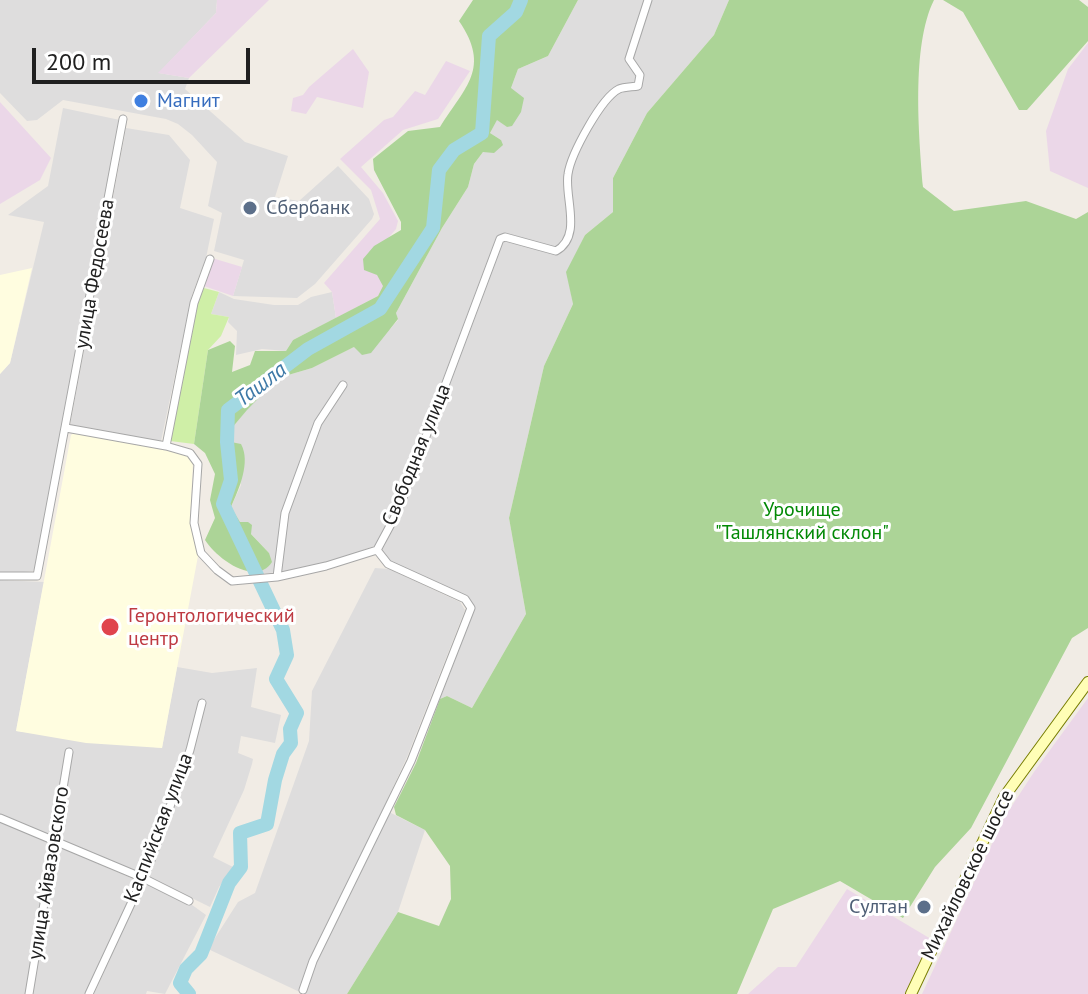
<!DOCTYPE html>
<html>
<head>
<meta charset="utf-8">
<style>
	body { margin:0 }
	#map { position:relative; width:1088px; height:994px; overflow:hidden; background:#f1ece5; font-family:"PT Sans",sans-serif }
	canvas { display:block }
	.scale { position:absolute; left:32px; top:48px; width:218px; height:36px; box-sizing:border-box; border:4px solid #202020; border-top:0; padding-left:10px; font-size:24px; line-height:28px; white-space:nowrap; color:#202020; -webkit-text-stroke:6px #fff; paint-order:stroke }
</style>
</head>
<body>
<div id="map">
<canvas width="1088" height="994"></canvas>
<div class="scale">200 m</div>
</div>
<script>
const context = document.querySelector('canvas').getContext('2d');
context.lineJoin = 'round';
function fill(path, color) { context.fillStyle = color; context.fill(path, 'evenodd'); }
function stroke(path, color, width, dash) { context.strokeStyle = color; context.lineWidth = width; context.lineCap = dash ? 'butt' : 'round'; context.setLineDash(dash || []); context.stroke(path); }
function write(font, color, halo, rows, align = 'center') {
  context.font = font + ' "PT Sans",sans-serif'; context.lineWidth = 6; context.setLineDash([]); context.textBaseline = 'middle'; context.strokeStyle = halo; context.fillStyle = color; for (const [text, x, y, turn = 0] of rows) {
    context.save(); context.translate(x, y); context.rotate((+turn || 0) * Math.PI / 180); context.textAlign = isNaN(turn) ? turn : align; if (halo) context.strokeText(text, 0, 0); context.fillText(text, 0, 0); context.restore();
  }
}
fill(new Path2D(`
	M 0,0 L 217,0 L 216,13 L 159,73 L 189,78 L 185,89 L 245,142 L 288,156 L 275,197 L 299,201 L 338,166 L 369,199 L 374,214 L 372,219 L 315,284 L 297,298 L 233,296 L 244,260 L 214,251 L 222,213 L 208,206 L 217,162 L 192,135 L 178,124 L 166,119 L 63,100 L 37,120 L 27,121 L 0,93 Z
	M 578,0 L 729,0 L 714,35 L 647,113 L 613,178 L 613,212 L 585,235 L 567,272 L 573,304 L 544,366 L 509,518 L 526,614 L 472,708 L 447,696 L 440,699 L 475,608 L 465,595 L 390,562 L 381,550 L 374,546 L 326,564 L 284,572 L 253,574 L 266,567 L 269,553 L 240,522 L 231,507 L 241,485 L 231,442 L 231,429 L 246,410 L 278,378 L 312,368 L 390,329 L 398,320 L 396,313 L 442,228 L 468,187 L 474,164 L 483,152 L 501,140 L 490,133 L 497,119 L 507,127 L 511,88 L 518,69 L 548,56 Z
	M 63,108 L 120,120 L 37,565 L 33,571 L 24,572 L 0,573 L 0,374 L 10,363 L 44,222 L 8,215 L 48,186 Z
	M 126,128 L 169,135 L 190,160 L 180,208 L 214,219 L 206,258 L 192,295 L 161,441 L 70,425 Z
	M 219,292 L 234,299 L 274,305 L 298,305 L 311,297 L 332,292 L 336,318 L 293,340 L 286,351 L 262,349 L 236,355 L 237,331 L 228,322 L 229,317 L 211,314 Z
	M 375,568 L 389,569 L 460,602 L 465,610 L 407,757 L 383,809 L 425,830 L 398,912 L 347,994 L 304,994 L 208,949 L 238,902 L 255,893 L 309,741 L 312,691 Z
	M 0,580 L 44,582 L 16,731 L 162,748 L 177,667 L 212,673 L 257,668 L 251,707 L 281,715 L 275,743 L 241,736 L 238,753 L 253,759 L 252,764 L 244,790 L 213,857 L 233,867 L 219,887 L 210,907 L 147,876 L 0,814 Z
	M 0,820 L 50,842 L 27,994 L 0,994 Z
	M 55,845 L 138,881 L 85,994 L 33,994 Z
	M 145,881 L 188,902 L 206,915 L 165,994 L 147,991 L 146,994 L 94,994 Z`), '#dedddd');
fill(new Path2D(`
	M 217,0 L 269,0 L 189,78 L 158,73 L 216,13 Z
	M 1088,43 L 1088,188 L 1050,171 L 1046,131 L 1068,69 Z
	M 353,49 L 369,72 L 363,108 L 317,97 L 306,114 L 291,111 L 293,98 L 303,95 L 309,87 Z
	M 446,61 L 470,71 L 438,119 L 403,130 L 361,167 L 383,193 L 398,221 L 396,229 L 367,263 L 386,286 L 378,296 L 336,318 L 332,292 L 324,283 L 380,219 L 371,190 L 340,159 L 384,120 L 393,117 L 415,91 L 425,95 Z
	M 0,102 L 51,158 L 40,180 L 0,204 Z
	M 212,258 L 242,267 L 233,296 L 204,286 Z
	M 1088,698 L 1088,994 L 922,994 L 1004,818 L 1034,772 Z
	M 847,889 L 931,939 L 907,994 L 748,994 L 778,967 L 796,967 Z`), '#ebd7e8');
fill(new Path2D(`
	M 32,268 L 10,363 L 0,374 L 0,275 Z
	M 75,432 L 187,455 L 193,461 L 190,523 L 198,556 L 162,748 L 86,743 L 16,731 L 71,435 Z`), '#fffde0');
fill(new Path2D(`
	M 200,287 L 219,292 L 211,314 L 229,317 L 221,336 L 208,350 L 194,444 L 170,441 Z`), '#cfefa7');
fill(new Path2D(`
	M 473,0 L 578,0 L 548,56 L 518,69 L 511,88 L 524,98 L 521,112 L 512,126 L 507,127 L 497,120 L 490,133 L 501,140 L 503,145 L 494,153 L 483,152 L 474,164 L 468,187 L 442,228 L 396,313 L 398,319 L 371,353 L 362,355 L 354,347 L 312,368 L 278,378 L 247,410 L 231,429 L 231,442 L 241,444 C 251,462 239,489 231,507 L 240,522 L 248,522 L 252,525 L 251,534 L 269,553 L 272,562 C 256,587 217,559 205,540 L 215,518 L 210,500 L 215,474 L 205,453 L 194,444 L 208,350 L 230,341 L 235,346 L 232,372 L 250,365 L 255,351 L 286,351 L 293,340 L 378,296 L 383,286 L 377,275 L 364,270 L 363,259 L 374,246 L 401,230 L 401,222 L 374,170 L 373,159 L 408,131 L 440,127 C 466,86 491,68 459,21 Z
	M 729,0 L 934,0 C 911,46 919,136 923,187 L 954,211 L 1026,201 L 1076,219 L 1088,212 L 1088,628 L 1072,638 L 971,828 L 935,867 L 903,918 L 840,881 L 773,909 L 737,994 L 347,994 L 398,912 L 439,926 L 451,899 L 450,866 L 425,830 L 396,815 L 394,807 L 416,763 L 440,699 L 447,696 L 472,708 L 526,614 L 509,518 L 544,366 L 573,304 L 566,272 L 585,235 L 613,212 L 613,178 L 647,113 L 714,35 Z
	M 943,0 L 1079,0 L 1088,7 L 1088,41 L 1027,110 L 1019,110 L 963,12 Z`), '#acd497');
stroke(new Path2D(`
	M 189,994 L 180,983 L 186,969 L 201,954 L 229,883 L 241,867 L 240,833 L 267,824 L 275,780 L 283,754 L 291,743 L 290,729 L 297,713 L 276,679 L 287,655 L 283,630 L 223,504 L 231,480 L 227,442 L 228,410 L 308,349 L 380,309 L 433,228 L 439,170 L 454,150 L 482,133 L 489,36 L 516,12 L 521,0`), '#a2d8e2', 14);
const street = new Path2D(`
	M 66,428 L 166,446 L 190,453 L 198,464 L 194,523 L 201,553 L 217,570 L 232,581 L 277,577 L 326,566 L 377,550
	M 166,446 L 194,303 L 210,259
	M 0,576 L 37,576 L 123,119
	M 277,577 L 285,513 L 318,423 L 343,385
	M 0,818 L 143,878 L 189,901
	M 303,990 L 313,961 L 411,761 L 471,608 L 465,599 L 388,564 L 377,550 L 398,511 L 500,239 L 505,237 L 556,251 C 583,236 564,197 568,174 C 571,154 601,98 619,89 C 624,87 633,87 638,86 L 640,75 L 629,59 L 648,0
	M 29,994 L 69,752
	M 89,994 L 150,863 L 190,750 L 202,703`);
const secondary = new Path2D(`
	M 911,994 L 1004,797 L 1088,682`);
stroke(street, '#a7a7a7', 9);
stroke(secondary, '#777d00', 12);
stroke(street, '#fff', 7);
stroke(secondary, '#fffeb6', 10);
for (const [x, y, r, color] of [
	[141,101,8,"#3f7fe0"],
	[250,208,8,"#5c6f8a"],
	[110,627,10,"#e0444e"],
	[924,907,8,"#5c6f8a"]
]) { const dot = new Path2D(); dot.arc(x, y, r, 0, 2 * Math.PI); context.fillStyle = color; context.fill(dot); stroke(dot, '#fff', 3); }
write('20px', '#366cbe', '#fff', [
	["Магнит",157,101]
], 'left');
write('20px', '#4e5e75', '#fff', [
	["Сбербанк",266,208],
	["Султан",908,907,"right"]
], 'left');
write('20px', '#202020', '#fff', [
	["улица Федосеева",95,274,-80],
	["Свободная улица",417,455,-68],
	["Каспийская улица",159,828,-69],
	["улица Айвазовского",49,873,-81],
	["Михайловское шоссе",968,875,-64]
]);
write('20px', '#028905', '#fff', [
	["Урочище",802,510],
	["\"Ташлянский склон\"",802,533]
]);
write('20px', '#be3a42', '#fff', [
	["Геронтологический",128,616],
	["центр",128,639]
], 'left');
write('italic 22px', '#3e79a7', '#fff', [
	["Ташла",261,385,-37]
]);
</script>
</body>
</html>
